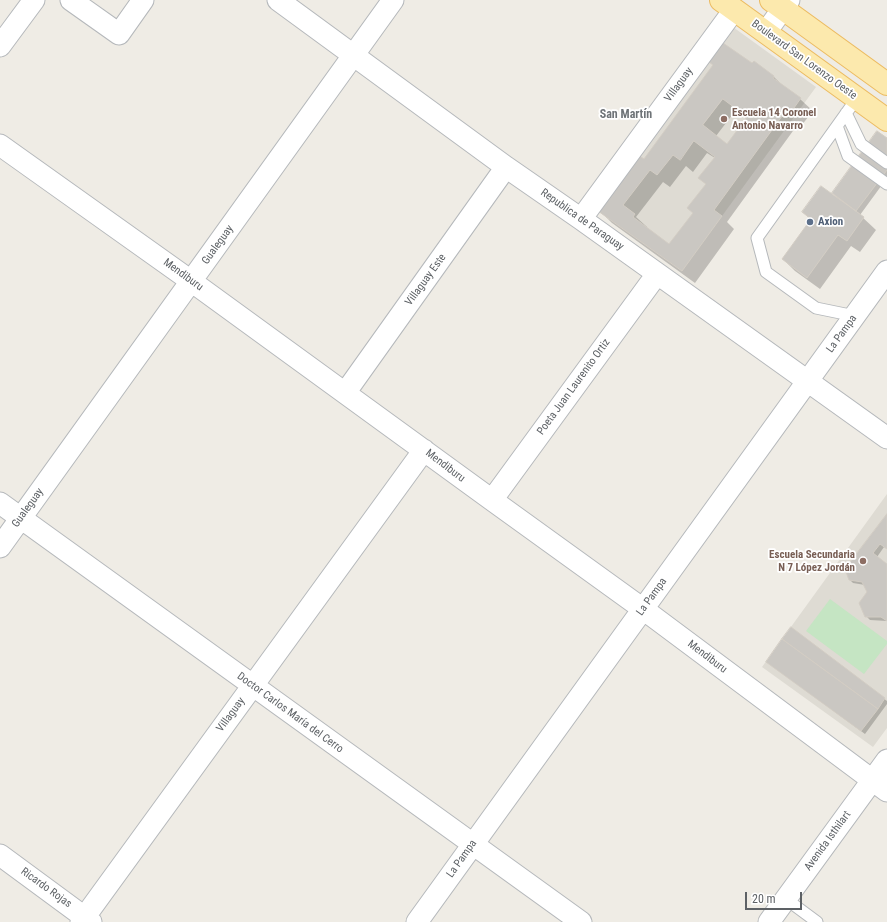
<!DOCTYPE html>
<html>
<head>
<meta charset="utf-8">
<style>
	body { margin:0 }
	#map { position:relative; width:887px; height:922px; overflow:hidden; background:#efece5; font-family:"Roboto Condensed",sans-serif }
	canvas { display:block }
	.scale { position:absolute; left:745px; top:892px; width:57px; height:18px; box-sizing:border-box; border:2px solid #5d6165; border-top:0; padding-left:5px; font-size:12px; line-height:14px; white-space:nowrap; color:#5d6165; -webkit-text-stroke:3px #fff; paint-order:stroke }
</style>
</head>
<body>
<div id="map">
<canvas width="887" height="922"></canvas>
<div class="scale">20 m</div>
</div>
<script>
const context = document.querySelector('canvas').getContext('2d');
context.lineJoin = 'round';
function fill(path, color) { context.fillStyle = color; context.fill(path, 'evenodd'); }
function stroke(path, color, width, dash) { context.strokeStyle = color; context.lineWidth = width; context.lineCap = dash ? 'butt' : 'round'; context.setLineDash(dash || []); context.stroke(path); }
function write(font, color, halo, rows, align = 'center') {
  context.font = font + ' "Roboto Condensed",sans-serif'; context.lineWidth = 3.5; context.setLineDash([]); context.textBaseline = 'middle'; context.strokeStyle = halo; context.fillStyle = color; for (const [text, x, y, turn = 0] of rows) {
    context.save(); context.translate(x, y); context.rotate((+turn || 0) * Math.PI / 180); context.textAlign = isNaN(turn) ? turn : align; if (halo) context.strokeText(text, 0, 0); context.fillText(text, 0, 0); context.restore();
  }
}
fill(new Path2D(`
	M 726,22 L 816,87 L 682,271 L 598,211 Z
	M 887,494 L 887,728 L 873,747 L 762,667 Z`), '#dedbd3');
fill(new Path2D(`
	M 830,599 L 887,641 L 887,644 L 864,674 L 806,631 Z`), '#c5e5c3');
fill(new Path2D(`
	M 752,65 L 773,76 L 785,88 L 800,99 L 813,111 L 801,126 L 798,124 L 727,222 L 734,229 L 695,283 L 612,223 L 599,210 L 644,161 ZM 736,110 L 747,119 L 727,145 L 716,136 ZM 707,153 L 715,158 L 700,178 L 707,185 L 694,213 L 669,245 L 646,228 L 647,227 L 636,217 L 663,182 L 670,187 L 686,166 L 693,172 Z
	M 887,139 L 887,178 L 860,215 L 876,230 L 860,252 L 851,246 L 820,289 L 795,271 L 783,259 L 812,221 L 803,212 L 836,198 L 837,197 L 833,193 Z
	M 887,515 L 887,549 L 884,547 L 877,557 L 887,565 L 887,621 L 870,620 L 866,616 L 868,592 L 865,585 L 853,583 L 849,579 Z
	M 791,629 L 887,701 L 887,704 L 865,734 L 771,665 Z`), '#0003');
const building = new Path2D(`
	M 723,43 L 752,63 L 754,61 L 774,76 L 773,78 L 801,98 L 789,115 L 785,112 L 714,210 L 722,216 L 682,271 L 598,211 L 632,151 L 644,159 L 713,65 L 709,62 ZM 723,99 L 747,117 L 727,144 L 703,125 ZM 694,141 L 715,157 L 698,178 L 706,184 L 687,208 L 693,213 L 669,244 L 633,217 L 635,214 L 623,205 L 650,170 L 657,175 L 673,155 L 680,160 Z
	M 877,131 L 887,138 L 887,170 L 856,211 L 832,193 Z
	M 821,186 L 864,217 L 847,241 L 838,235 L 807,278 L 782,259 L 811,219 L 802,212 Z
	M 887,514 L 887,549 L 880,544 L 873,553 L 887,564 L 887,621 L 881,617 L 865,617 L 859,603 L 867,592 L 862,582 L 849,580 L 845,569 Z
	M 791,627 L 885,698 L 878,709 L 782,639 Z
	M 782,639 L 878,709 L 861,731 L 766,662 Z`);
fill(building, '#cac7c2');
stroke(building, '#d3cdc4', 1);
const lane = new Path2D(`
	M 846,113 L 861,144 L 887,163
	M 837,126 L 848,156 L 887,184
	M 855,316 L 816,308 L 766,272 L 757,238 L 857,98
	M 786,899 L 817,922`);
const street = new Path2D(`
	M 71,0 L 119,34 L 143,0
	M 278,0 L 506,167 L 581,219 L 887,438
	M 766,32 L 789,0
	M 0,46 L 34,0
	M 0,145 L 191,281 L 492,500 L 643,609 L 887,791
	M 581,219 L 734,10
	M 345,393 L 506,167
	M 492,500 L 657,274
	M 0,503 L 581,922
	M 0,547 L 393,0
	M 0,855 L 91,922
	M 81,922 L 424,450
	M 417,922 C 572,704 732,489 887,271
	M 769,922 L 887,760`);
const primary = new Path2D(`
	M 721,0 L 887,120
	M 771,0 L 887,84`);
stroke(lane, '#b5b8bb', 13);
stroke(street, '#b5b8bb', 23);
stroke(primary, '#ecbb61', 24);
stroke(lane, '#fff', 11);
stroke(street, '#fff', 21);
stroke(primary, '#fce9ad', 22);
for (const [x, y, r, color] of [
	[724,119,4,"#8d6e63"],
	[810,222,4,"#5c6f8a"],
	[863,561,4,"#8d6e63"]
]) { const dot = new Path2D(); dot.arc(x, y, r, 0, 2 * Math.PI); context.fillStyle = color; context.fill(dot); stroke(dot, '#fff', 1.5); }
write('11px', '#5d6165', '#fff', [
	["Boulevard San Lorenzo Oeste",804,60,36],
	["Villaguay",679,85,-54],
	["Republica de Paraguay",582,220,35],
	["Gualeguay",218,245,-54],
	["Mendiburu",183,275,36],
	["Villaguay Este",426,280,-54],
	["La Pampa",842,334,-54],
	["Poeta Juan Laurenito Ortiz",574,387,-54],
	["Mendiburu",445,466,37],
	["Gualeguay",28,508,-54],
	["La Pampa",652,597,-54],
	["Mendiburu",707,657,37],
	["Doctor Carlos María del Cerro",290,713,36],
	["Villaguay",231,715,-54],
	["Avenida Isthilart",828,841,-54],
	["La Pampa",462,859,-55],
	["Ricardo Rojas",46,888,36]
]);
write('bold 11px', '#785e54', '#fff', [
	["Escuela 14 Coronel",732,113],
	["Antonio Navarro",732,126],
	["Escuela Secundaria",855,555,"right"],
	["N 7 López Jordán",855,568,"right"]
], 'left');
write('bold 11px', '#4e5e75', '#fff', [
	["Axion",818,222]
], 'left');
write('bold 12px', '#6e7377', '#fff', [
	["San Martín",626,115]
]);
</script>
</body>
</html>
